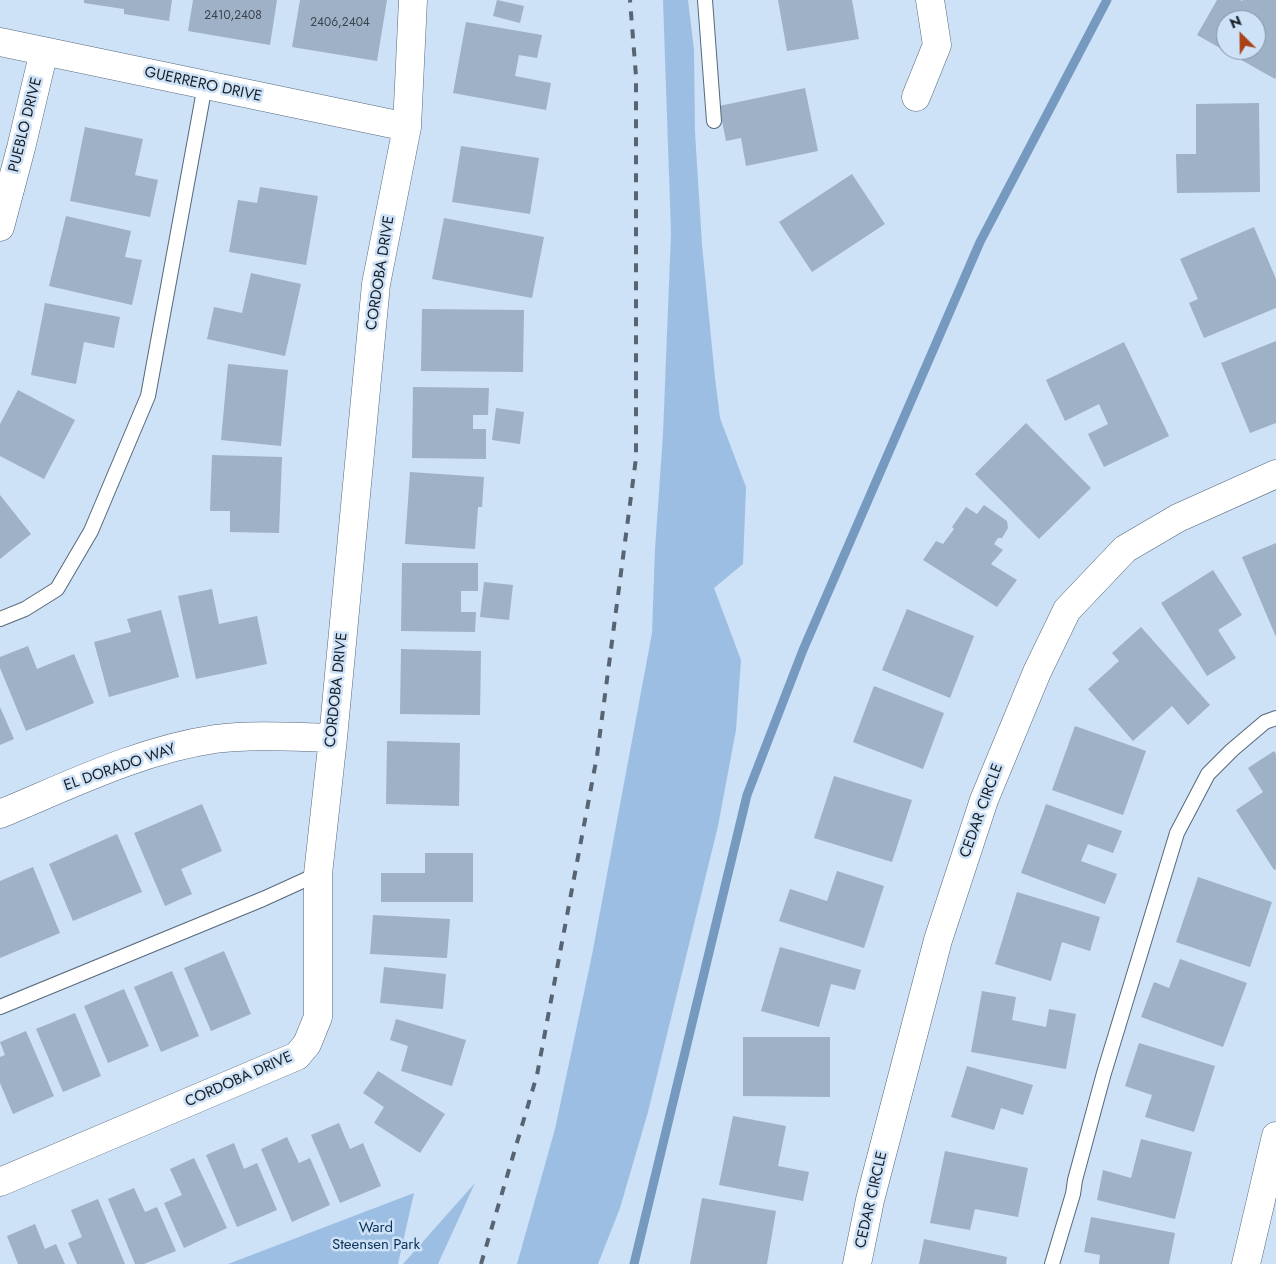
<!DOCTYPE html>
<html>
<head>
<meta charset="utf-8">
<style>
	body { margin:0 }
	#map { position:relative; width:1276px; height:1264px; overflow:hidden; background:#cde1f7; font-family:Jost,sans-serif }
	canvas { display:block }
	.north { position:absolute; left:1216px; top:10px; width:50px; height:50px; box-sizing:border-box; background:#cde1f7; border:1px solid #8493a3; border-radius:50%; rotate:337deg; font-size:14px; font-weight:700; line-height:20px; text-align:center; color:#171e26 }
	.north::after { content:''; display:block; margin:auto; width:18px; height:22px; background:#a94317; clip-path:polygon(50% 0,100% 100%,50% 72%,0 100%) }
</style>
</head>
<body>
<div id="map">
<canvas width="1276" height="1264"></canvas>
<div class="north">N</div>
</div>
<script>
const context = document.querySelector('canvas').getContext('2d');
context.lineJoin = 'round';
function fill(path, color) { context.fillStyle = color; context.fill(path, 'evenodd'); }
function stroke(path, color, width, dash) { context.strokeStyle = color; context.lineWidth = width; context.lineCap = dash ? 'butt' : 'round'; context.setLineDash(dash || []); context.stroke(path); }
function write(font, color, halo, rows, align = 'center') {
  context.font = font + ' Jost,sans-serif'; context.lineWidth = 5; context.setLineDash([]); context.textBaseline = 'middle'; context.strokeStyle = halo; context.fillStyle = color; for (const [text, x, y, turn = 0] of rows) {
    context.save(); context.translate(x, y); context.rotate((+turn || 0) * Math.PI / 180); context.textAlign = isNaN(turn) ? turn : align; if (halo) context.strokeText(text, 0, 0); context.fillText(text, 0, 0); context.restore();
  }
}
fill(new Path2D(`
	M 663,0 L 688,0 L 694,50 L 695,132 L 702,245 L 715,378 L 720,418 L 746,487 L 743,564 L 714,588 L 741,660 L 736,730 L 718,826 L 648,1112 L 620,1208 L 598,1264 L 517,1264 L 555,1129 L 592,955 L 652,633 L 655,549 L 663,434 L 671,233 Z
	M 475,1183 L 438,1264 L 403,1264 Z
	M 414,1193 L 398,1264 L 228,1264 Z`), '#9dbee3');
stroke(new Path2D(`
	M 634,1264 L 747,795 L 803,650 L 980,242 L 1107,0`), '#7699c0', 9);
fill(new Path2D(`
	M 84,0 L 172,0 L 169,21 L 124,14 L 124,9 L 84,3 Z
	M 193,0 L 277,0 L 270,45 L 188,31 Z
	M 300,0 L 387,0 L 377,61 L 292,47 Z
	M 497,0 L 524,6 L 520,23 L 493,16 Z
	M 778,0 L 852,0 L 859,39 L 787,51 Z
	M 1217,0 L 1240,0 L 1242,1 L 1243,0 L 1276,0 L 1276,77 L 1275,79 L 1197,35 ZM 1226,20 L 1256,20 L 1256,50 L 1226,50 Z
	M 466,22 L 542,35 L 537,58 L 519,55 L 515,76 L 551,83 L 546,110 L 453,93 Z
	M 805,88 L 818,151 L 746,166 L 741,138 L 726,141 L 719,106 Z
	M 1259,103 L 1260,192 L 1177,193 L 1176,154 L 1196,154 L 1196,104 Z
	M 85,127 L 143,139 L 135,175 L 158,180 L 150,217 L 70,201 Z
	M 461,146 L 539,158 L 530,214 L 452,202 Z
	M 852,174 L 885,224 L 812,272 L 779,222 Z
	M 260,187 L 318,196 L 306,265 L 229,252 L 238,200 L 257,203 Z
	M 66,216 L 131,231 L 125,257 L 142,260 L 132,305 L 49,286 Z
	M 444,218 L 544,237 L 532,298 L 432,279 Z
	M 1254,227 L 1276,279 L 1276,308 L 1204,338 L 1189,303 L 1198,299 L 1180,259 Z
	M 251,273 L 301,284 L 285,356 L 207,339 L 214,307 L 242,313 Z
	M 45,303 L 120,317 L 114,348 L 84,342 L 76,384 L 31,375 Z
	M 422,309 L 524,310 L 523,372 L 421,371 Z
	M 1276,341 L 1276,423 L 1250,433 L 1221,363 Z
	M 1124,342 L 1169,436 L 1104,467 L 1088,434 L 1108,424 L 1099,404 L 1065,421 L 1046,380 Z
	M 228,364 L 288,370 L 281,446 L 221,440 Z
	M 413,387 L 489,388 L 488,415 L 473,415 L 473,429 L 486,429 L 486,459 L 412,458 Z
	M 18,390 L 75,420 L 44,479 L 0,456 L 0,424 Z
	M 496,408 L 524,412 L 520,444 L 492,440 Z
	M 1026,423 L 1091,488 L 1039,539 L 975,474 Z
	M 212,455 L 282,457 L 279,533 L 230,532 L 230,511 L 210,511 Z
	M 410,472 L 484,477 L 482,507 L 478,507 L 475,549 L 405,544 Z
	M 0,495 L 31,534 L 0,559 Z
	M 984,505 L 1007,521 L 1008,528 L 1002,538 L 998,538 L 994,544 L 1003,550 L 991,564 L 1017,580 L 997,607 L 923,560 L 936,541 L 943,544 L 954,529 L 952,527 L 966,507 L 977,514 Z
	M 1276,543 L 1276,637 L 1242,557 Z
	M 402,563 L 478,563 L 478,591 L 461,591 L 461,612 L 476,612 L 475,632 L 401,631 Z
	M 1213,570 L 1242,615 L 1218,630 L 1236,658 L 1207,676 L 1161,603 Z
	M 484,582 L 513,585 L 509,620 L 480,617 Z
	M 212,589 L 219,624 L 257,616 L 267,664 L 196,679 L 178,596 Z
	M 907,609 L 974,636 L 950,698 L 882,670 Z
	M 161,610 L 179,677 L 109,697 L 94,642 L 131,632 L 127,619 Z
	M 1141,627 L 1210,705 L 1188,725 L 1172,706 L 1133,741 L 1088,689 L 1119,661 L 1112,653 Z
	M 28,646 L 37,669 L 74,654 L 94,703 L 26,731 L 0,668 L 0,657 Z
	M 401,649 L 481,651 L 480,715 L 400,714 Z
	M 874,686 L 944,713 L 923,769 L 853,742 Z
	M 0,707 L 14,739 L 0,745 Z
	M 1075,726 L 1146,751 L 1123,815 L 1052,790 Z
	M 387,741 L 460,743 L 459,806 L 386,804 Z
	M 1274,751 L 1276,754 L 1276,869 L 1274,870 L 1236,810 L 1263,792 L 1248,768 Z
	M 834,776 L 912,800 L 892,862 L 814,838 Z
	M 202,804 L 222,851 L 181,869 L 192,894 L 165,906 L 134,833 Z
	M 1046,804 L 1122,831 L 1113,853 L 1088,844 L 1081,861 L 1117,874 L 1105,904 L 1021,873 Z
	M 117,834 L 142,892 L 73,921 L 49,864 Z
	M 425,853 L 473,853 L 473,902 L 381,902 L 381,873 L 425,873 Z
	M 33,867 L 60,933 L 0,958 L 0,881 Z
	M 837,871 L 884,886 L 864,948 L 779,921 L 790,889 L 827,901 Z
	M 1198,877 L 1272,902 L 1250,967 L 1176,942 Z
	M 1017,892 L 1100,917 L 1090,951 L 1062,942 L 1051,981 L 995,964 Z
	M 373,915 L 450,919 L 447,958 L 370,954 Z
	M 780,947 L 861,970 L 855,990 L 831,984 L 819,1027 L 761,1011 Z
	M 224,951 L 251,1014 L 211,1031 L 184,968 Z
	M 1180,959 L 1247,983 L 1223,1047 L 1141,1017 L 1154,982 L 1169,988 Z
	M 384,967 L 446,974 L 443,1009 L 380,1003 Z
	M 172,971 L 199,1036 L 161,1052 L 134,987 Z
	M 124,989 L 149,1046 L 108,1063 L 84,1006 Z
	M 982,991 L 1016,997 L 1012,1020 L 1046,1027 L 1049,1009 L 1076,1014 L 1066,1069 L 971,1052 Z
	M 75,1013 L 101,1076 L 63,1092 L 36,1029 Z
	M 396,1019 L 466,1040 L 452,1086 L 401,1071 L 408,1046 L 390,1040 Z
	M 26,1031 L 54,1096 L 13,1114 L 0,1083 L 0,1057 L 5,1055 L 0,1042 Z
	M 743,1037 L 830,1037 L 830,1097 L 743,1096 Z
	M 1139,1043 L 1215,1066 L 1194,1132 L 1145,1117 L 1152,1095 L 1125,1086 Z
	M 967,1066 L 1033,1085 L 1023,1115 L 1001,1108 L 994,1130 L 951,1117 Z
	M 378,1071 L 445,1114 L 420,1153 L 374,1123 L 384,1107 L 363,1093 Z
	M 733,1116 L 786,1126 L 778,1166 L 809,1172 L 803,1201 L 719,1185 Z
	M 339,1123 L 350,1149 L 363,1143 L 381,1186 L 340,1203 L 311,1135 Z
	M 287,1137 L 299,1163 L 310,1158 L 330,1205 L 292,1222 L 261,1149 Z
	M 1141,1139 L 1192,1152 L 1175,1219 L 1097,1200 L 1103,1170 L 1131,1178 Z
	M 234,1143 L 244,1169 L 257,1163 L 277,1210 L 237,1227 L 206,1155 Z
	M 945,1151 L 1028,1168 L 1018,1217 L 975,1209 L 970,1230 L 930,1223 Z
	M 194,1158 L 227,1228 L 184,1248 L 164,1203 L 182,1195 L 170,1169 Z
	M 134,1188 L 145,1212 L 157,1207 L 176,1251 L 144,1264 L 135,1264 L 108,1199 Z
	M 702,1198 L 776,1211 L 767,1264 L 690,1264 Z
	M 98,1199 L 125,1264 L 77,1264 L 68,1243 L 82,1237 L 71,1210 Z
	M 1091,1217 L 1175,1233 L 1169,1264 L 1099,1264 L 1100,1255 L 1084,1252 Z
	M 35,1224 L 45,1249 L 56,1244 L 65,1264 L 18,1264 L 7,1236 Z
	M 924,1239 L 1007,1257 L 1006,1264 L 919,1264 Z`), '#9eb1c6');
const service = new Path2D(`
	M 705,0 L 714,121
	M 0,619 L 25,609 L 57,589 L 91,531 L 148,396 L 205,85
	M 0,1007 L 263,899 L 318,874
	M 1052,1264 L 1073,1194 L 1075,1180 L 1104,1073 L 1177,833 L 1208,774 L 1232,750 L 1265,722 L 1276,718`);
const minor = new Path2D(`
	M 0,42 L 407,127
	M 916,97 L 937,45 L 930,0
	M 0,227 L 21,148 L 44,51
	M 0,814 C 70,785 140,750 215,739 C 254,734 294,737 333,738
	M 0,1182 L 297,1056 L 307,1044 L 318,1017 L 318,874 L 333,738 L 376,284 L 407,127 L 413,0
	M 857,1264 L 870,1200 L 938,940 L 984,800 L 1037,672 L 1067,610 L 1125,549 L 1178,518 L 1276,474
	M 1246,1264 L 1276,1136`);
stroke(service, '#56687b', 16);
stroke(minor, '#56687b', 29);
stroke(service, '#fff', 14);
stroke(minor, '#fff', 28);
stroke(new Path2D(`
	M 481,1264 L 537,1075 L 597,756 L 636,458 L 636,76 L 630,0`), '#586471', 4, [9, 9]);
write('12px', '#39434e', null, [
	["2410,2408",233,16],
	["2406,2404",340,23]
]);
write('15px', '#171e26', '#cde1f7', [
	["GUERRERO DRIVE",203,85,12],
	["PUEBLO DRIVE",26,125,-76],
	["CORDOBA DRIVE",381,273,-81],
	["CORDOBA DRIVE",337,690,-84],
	["EL DORADO WAY",120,768,-19],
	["CEDAR CIRCLE",982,811,-70],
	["CORDOBA DRIVE",239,1080,-24],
	["CEDAR CIRCLE",872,1200,-77]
]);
write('15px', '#0b3258', '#cde1f7', [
	["Ward",376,1228],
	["Steensen Park",376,1245]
]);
</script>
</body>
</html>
